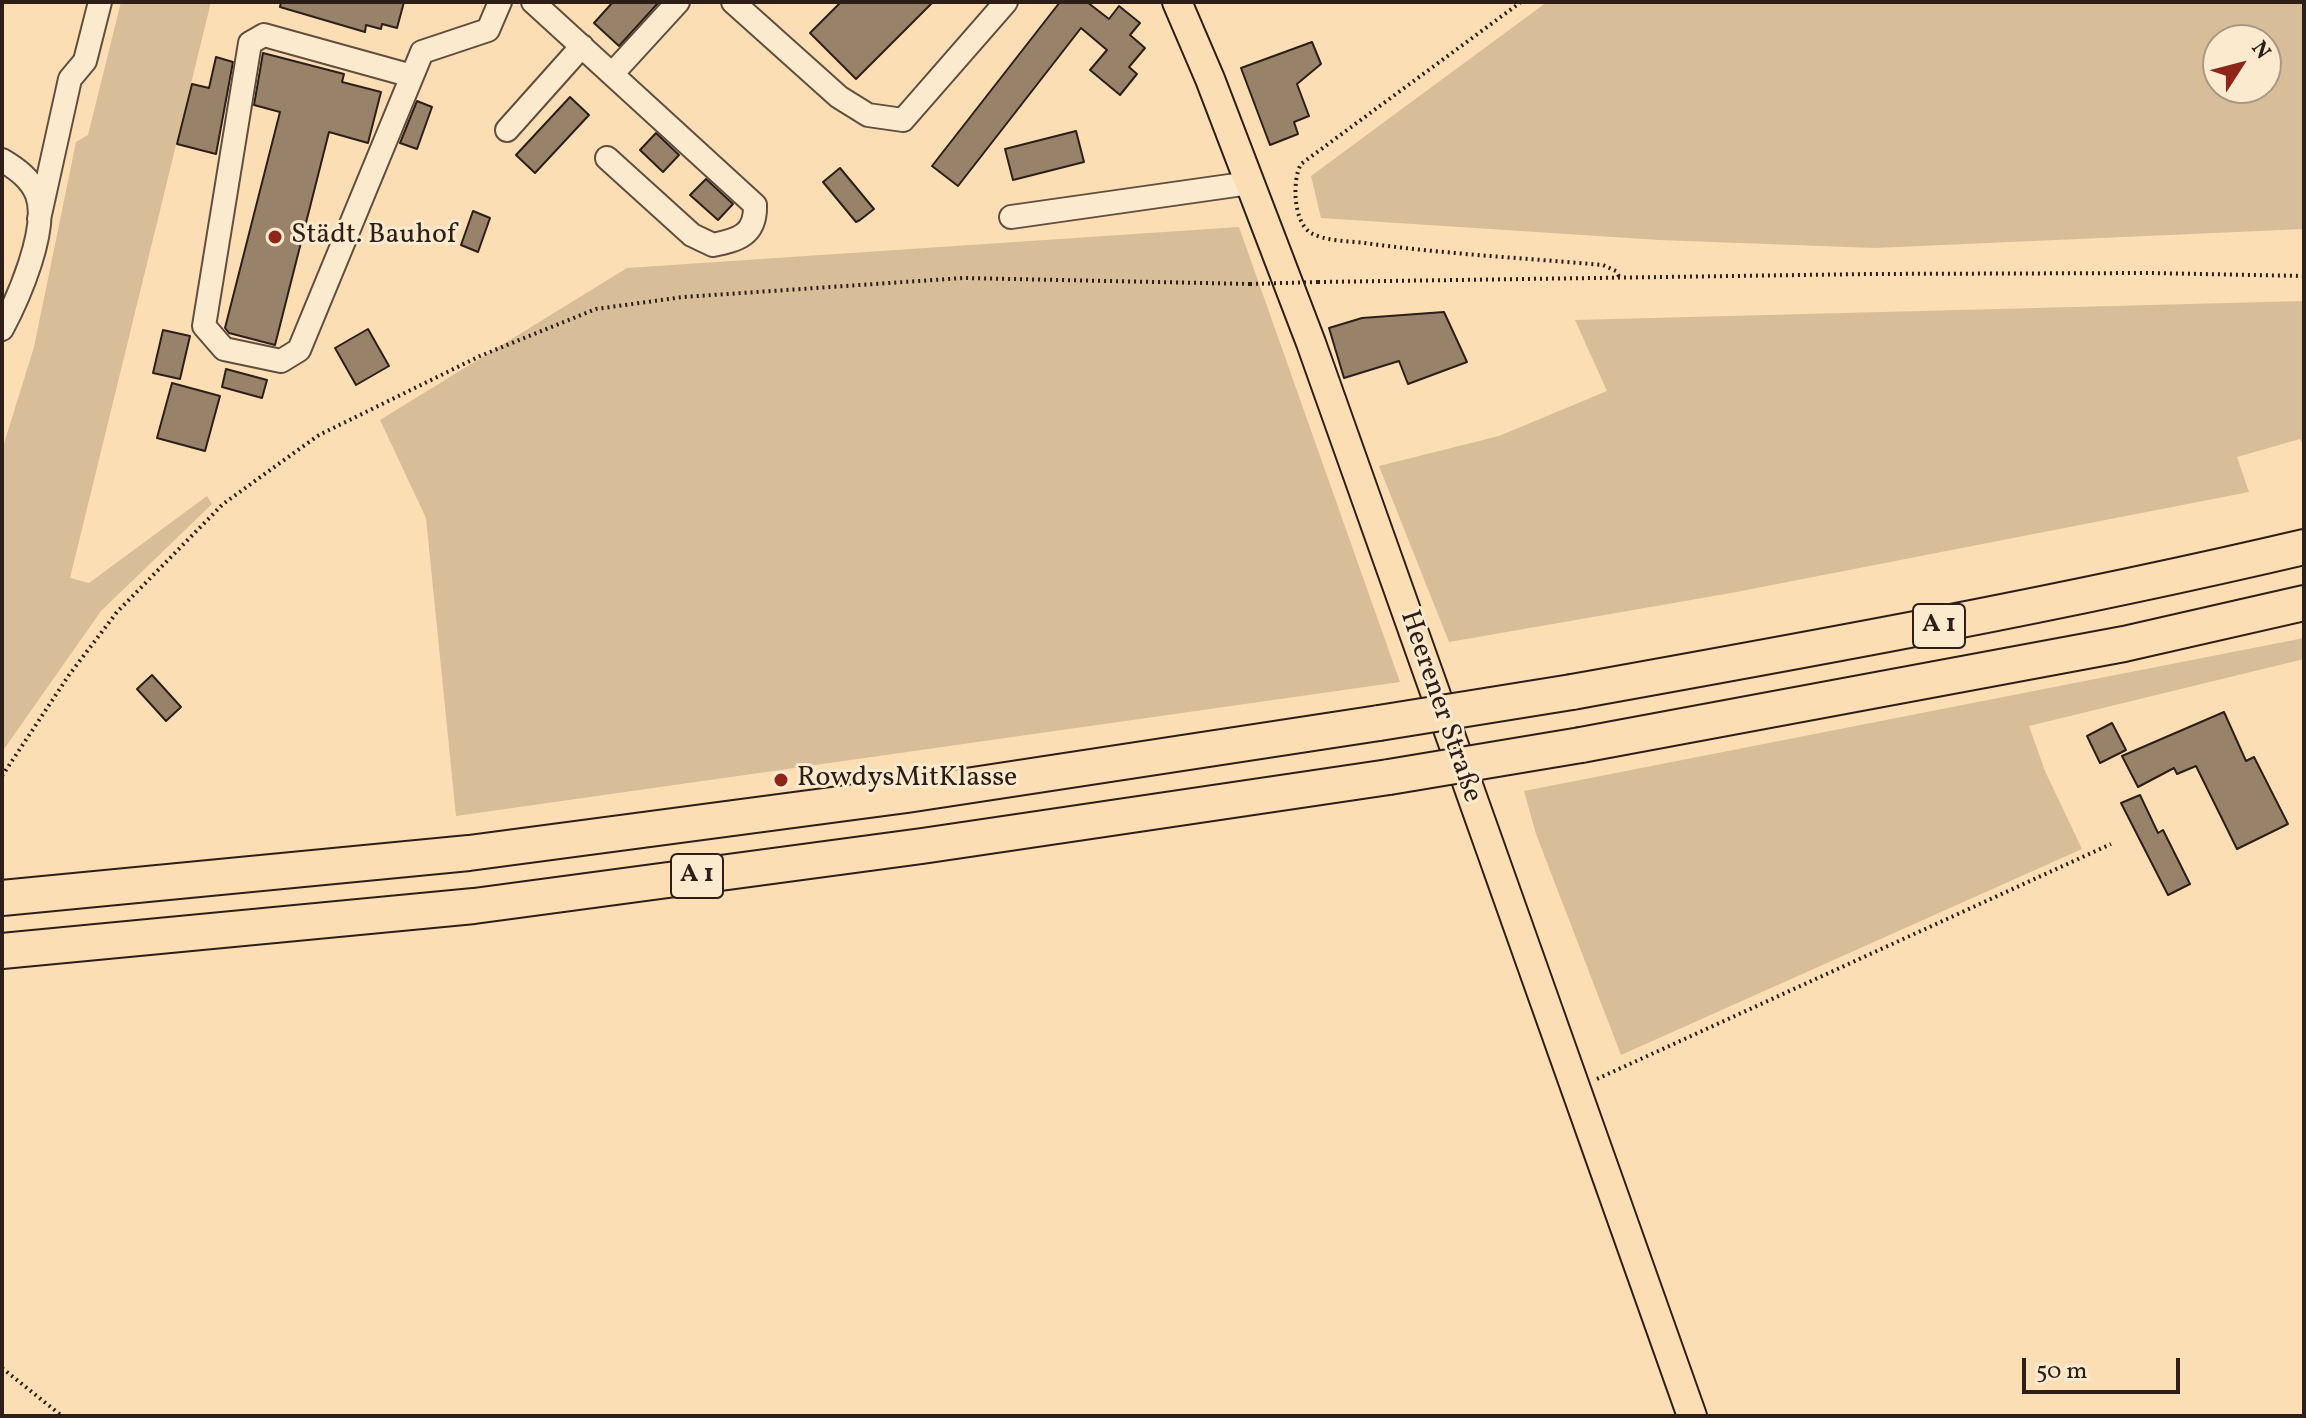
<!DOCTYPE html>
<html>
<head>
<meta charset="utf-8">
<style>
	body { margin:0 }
	#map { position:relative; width:2306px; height:1418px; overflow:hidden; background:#fbdeb4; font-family:Vollkorn,serif }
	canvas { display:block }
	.frame { position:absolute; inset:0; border:4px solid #2d1e18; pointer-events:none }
	.north { position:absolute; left:2202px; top:24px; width:80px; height:80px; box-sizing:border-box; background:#fceace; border:2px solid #a99885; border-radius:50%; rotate:54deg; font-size:22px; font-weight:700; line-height:32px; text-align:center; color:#2d1e18 }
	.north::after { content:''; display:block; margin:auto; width:28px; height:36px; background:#8f2418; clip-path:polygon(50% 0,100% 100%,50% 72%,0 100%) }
	.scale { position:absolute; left:2022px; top:1358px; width:158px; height:36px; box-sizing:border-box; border:4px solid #2d1e18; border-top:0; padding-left:10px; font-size:24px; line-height:28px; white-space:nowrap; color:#2d1e18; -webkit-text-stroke:6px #fceace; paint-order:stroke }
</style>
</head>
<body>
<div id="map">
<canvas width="2306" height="1418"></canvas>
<div class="frame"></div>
<div class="north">N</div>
<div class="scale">50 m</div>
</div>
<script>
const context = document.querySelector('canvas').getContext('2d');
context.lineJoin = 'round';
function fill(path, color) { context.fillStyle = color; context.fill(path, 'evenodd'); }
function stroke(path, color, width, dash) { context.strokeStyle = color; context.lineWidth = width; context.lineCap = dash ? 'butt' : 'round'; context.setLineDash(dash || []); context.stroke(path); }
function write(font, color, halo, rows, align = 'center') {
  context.font = font + ' Vollkorn,serif'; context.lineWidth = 6; context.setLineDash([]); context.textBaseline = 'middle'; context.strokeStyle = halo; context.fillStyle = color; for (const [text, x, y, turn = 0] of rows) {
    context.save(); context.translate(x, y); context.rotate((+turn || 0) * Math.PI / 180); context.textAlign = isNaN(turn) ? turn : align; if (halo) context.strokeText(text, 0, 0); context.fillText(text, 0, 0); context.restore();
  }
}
fill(new Path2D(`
	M 121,2 L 211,2 L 70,578 L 89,583 L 207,496 L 212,504 L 101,611 L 2,752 L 2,450 L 34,347 L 76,142 L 88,135 Z
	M 1547,2 L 2304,2 L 2304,229 L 1875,248 L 1659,240 L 1321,218 L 1311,176 ZM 2266,40 L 2266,88 L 2218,88 L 2218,40 Z
	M 1239,227 L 1400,682 L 456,816 L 426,518 L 380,420 L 627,268 Z
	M 2304,301 L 2304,446 L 2300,439 L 2237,457 L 2249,492 L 1731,593 L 1449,642 L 1379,466 L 1499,436 L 1607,391 L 1575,320 Z
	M 2304,638 L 2304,659 L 2029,726 L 2045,771 L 2082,849 L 1621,1055 L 1536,834 L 1524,791 Z`), '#d8bd99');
const building = new Path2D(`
	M 281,2 L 404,2 L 397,28 L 382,24 L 381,29 L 366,25 L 365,32 L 280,7 Z
	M 613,2 L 659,2 L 619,46 L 594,23 Z
	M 841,2 L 933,2 L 856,79 L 810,33 Z
	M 1060,2 L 1087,2 L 1109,19 L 1119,6 L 1140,23 L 1130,35 L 1145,48 L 1129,67 L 1137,74 L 1120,95 L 1090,70 L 1107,50 L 1081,28 L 958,186 L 932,166 Z
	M 1312,42 L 1321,64 L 1297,84 L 1309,116 L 1294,122 L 1298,134 L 1270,145 L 1241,68 Z
	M 263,53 L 344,74 L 342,82 L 381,92 L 368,143 L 329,132 L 275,345 L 229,333 L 225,328 L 280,112 L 254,105 Z
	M 216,57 L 233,62 L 216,154 L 177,144 L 192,84 L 209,88 Z
	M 570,97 L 589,115 L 535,173 L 516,155 Z
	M 417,101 L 432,107 L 417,149 L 400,143 Z
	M 1076,131 L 1084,162 L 1013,180 L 1005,149 Z
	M 656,133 L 679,155 L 663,172 L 640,150 Z
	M 840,168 L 874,209 L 860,220 L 856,222 L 823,182 Z
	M 706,179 L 733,204 L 718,220 L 690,195 Z
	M 473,211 L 490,218 L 478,252 L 461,245 Z
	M 1444,312 L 1467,362 L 1408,384 L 1399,361 L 1344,378 L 1329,328 L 1362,318 Z
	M 368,329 L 389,366 L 356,385 L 335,348 Z
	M 163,330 L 190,336 L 180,379 L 153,373 Z
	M 226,369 L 267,380 L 262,398 L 222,387 Z
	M 172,383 L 220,396 L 205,451 L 157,438 Z
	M 152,675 L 181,707 L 166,721 L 137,689 Z
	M 2224,712 L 2246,761 L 2254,757 L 2288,824 L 2237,849 L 2196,766 L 2177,774 L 2174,768 L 2138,787 L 2122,756 Z
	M 2112,723 L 2126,750 L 2100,763 L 2087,736 Z
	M 2140,795 L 2158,833 L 2163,830 L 2190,884 L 2168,895 L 2121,803 Z`);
fill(building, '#988269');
stroke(building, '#2d1e18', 2);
const minor = new Path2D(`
	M 533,2 L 755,205 C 756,235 738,240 713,245 L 692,235 L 607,158
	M 733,2 L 839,97 L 868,115 L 903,120 L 1006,2
	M 613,73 L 678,2
	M 412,76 L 264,35 L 250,43 L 204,326 L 224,349 L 281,361 L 299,350 L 422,52 L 488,30 L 500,2
	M 507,130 L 582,46
	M 2,160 C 17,169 31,179 37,195 C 49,229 18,299 2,329
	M 1011,217 L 1250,183
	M 39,219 L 70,79 L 85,61 L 100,2`);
const major = new Path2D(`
	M 1177,2 L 1210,79 L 1311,343 L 1692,1416`);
const highway = new Path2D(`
	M 1572,692 C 1817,648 2061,604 2304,547
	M 1581,745 L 2124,644 L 2304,603
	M 2,898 L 469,853 L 907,795 L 1379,723
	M 2,951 L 474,906 L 922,846 L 1389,777`);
stroke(minor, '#604e3f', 26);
stroke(major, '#2d1e18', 32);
stroke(highway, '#2d1e18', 38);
stroke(new Path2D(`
	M 1521,2 L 1301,164 C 1292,180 1293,222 1311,233 C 1325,241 1348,241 1365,243 C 1444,254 1524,258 1603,265 L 1616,271 L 1620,278
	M 1318,282 L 1870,274 L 2150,273 L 2304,276
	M 2,776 L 69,675 L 117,612 L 223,504 L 319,435 L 480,356 L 596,309 L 683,297 L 963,278 L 1250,284
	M 1597,1079 L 2111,844
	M 2,1368 L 62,1416`), '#2d1e18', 4, [2, 4]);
stroke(minor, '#fceace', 22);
stroke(major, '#fbdeb4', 28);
stroke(highway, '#fbdeb4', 34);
const highwayBridge = new Path2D(`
	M 1379,723 L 1572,692
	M 1389,777 L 1581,745`);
stroke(highwayBridge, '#2d1e18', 38, []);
stroke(new Path2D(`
	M 1250,284 L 1318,282`), '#2d1e18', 4, [2, 4]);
stroke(highwayBridge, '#fbdeb4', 34);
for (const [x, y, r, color] of [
	[275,237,8,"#8f2418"],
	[781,780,8,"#8f2418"]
]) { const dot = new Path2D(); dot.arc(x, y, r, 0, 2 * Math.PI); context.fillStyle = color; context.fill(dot); stroke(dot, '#fceace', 3); }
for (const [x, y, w] of [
	[1939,626,52],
	[697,876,52]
]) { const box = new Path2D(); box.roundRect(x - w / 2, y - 22, w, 44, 6); context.fillStyle = '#fceace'; context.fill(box); stroke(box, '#2d1e18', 2); }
write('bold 26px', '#2d1e18', null, [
	["A 1",1939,626],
	["A 1",697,876]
]);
write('28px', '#2d1e18', '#fceace', [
	["Städt. Bauhof",291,237],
	["RowdysMitKlasse",797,780]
], 'left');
write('28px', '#2d1e18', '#fceace', [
	["Heerener Straße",1439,707,71]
]);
</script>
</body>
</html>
